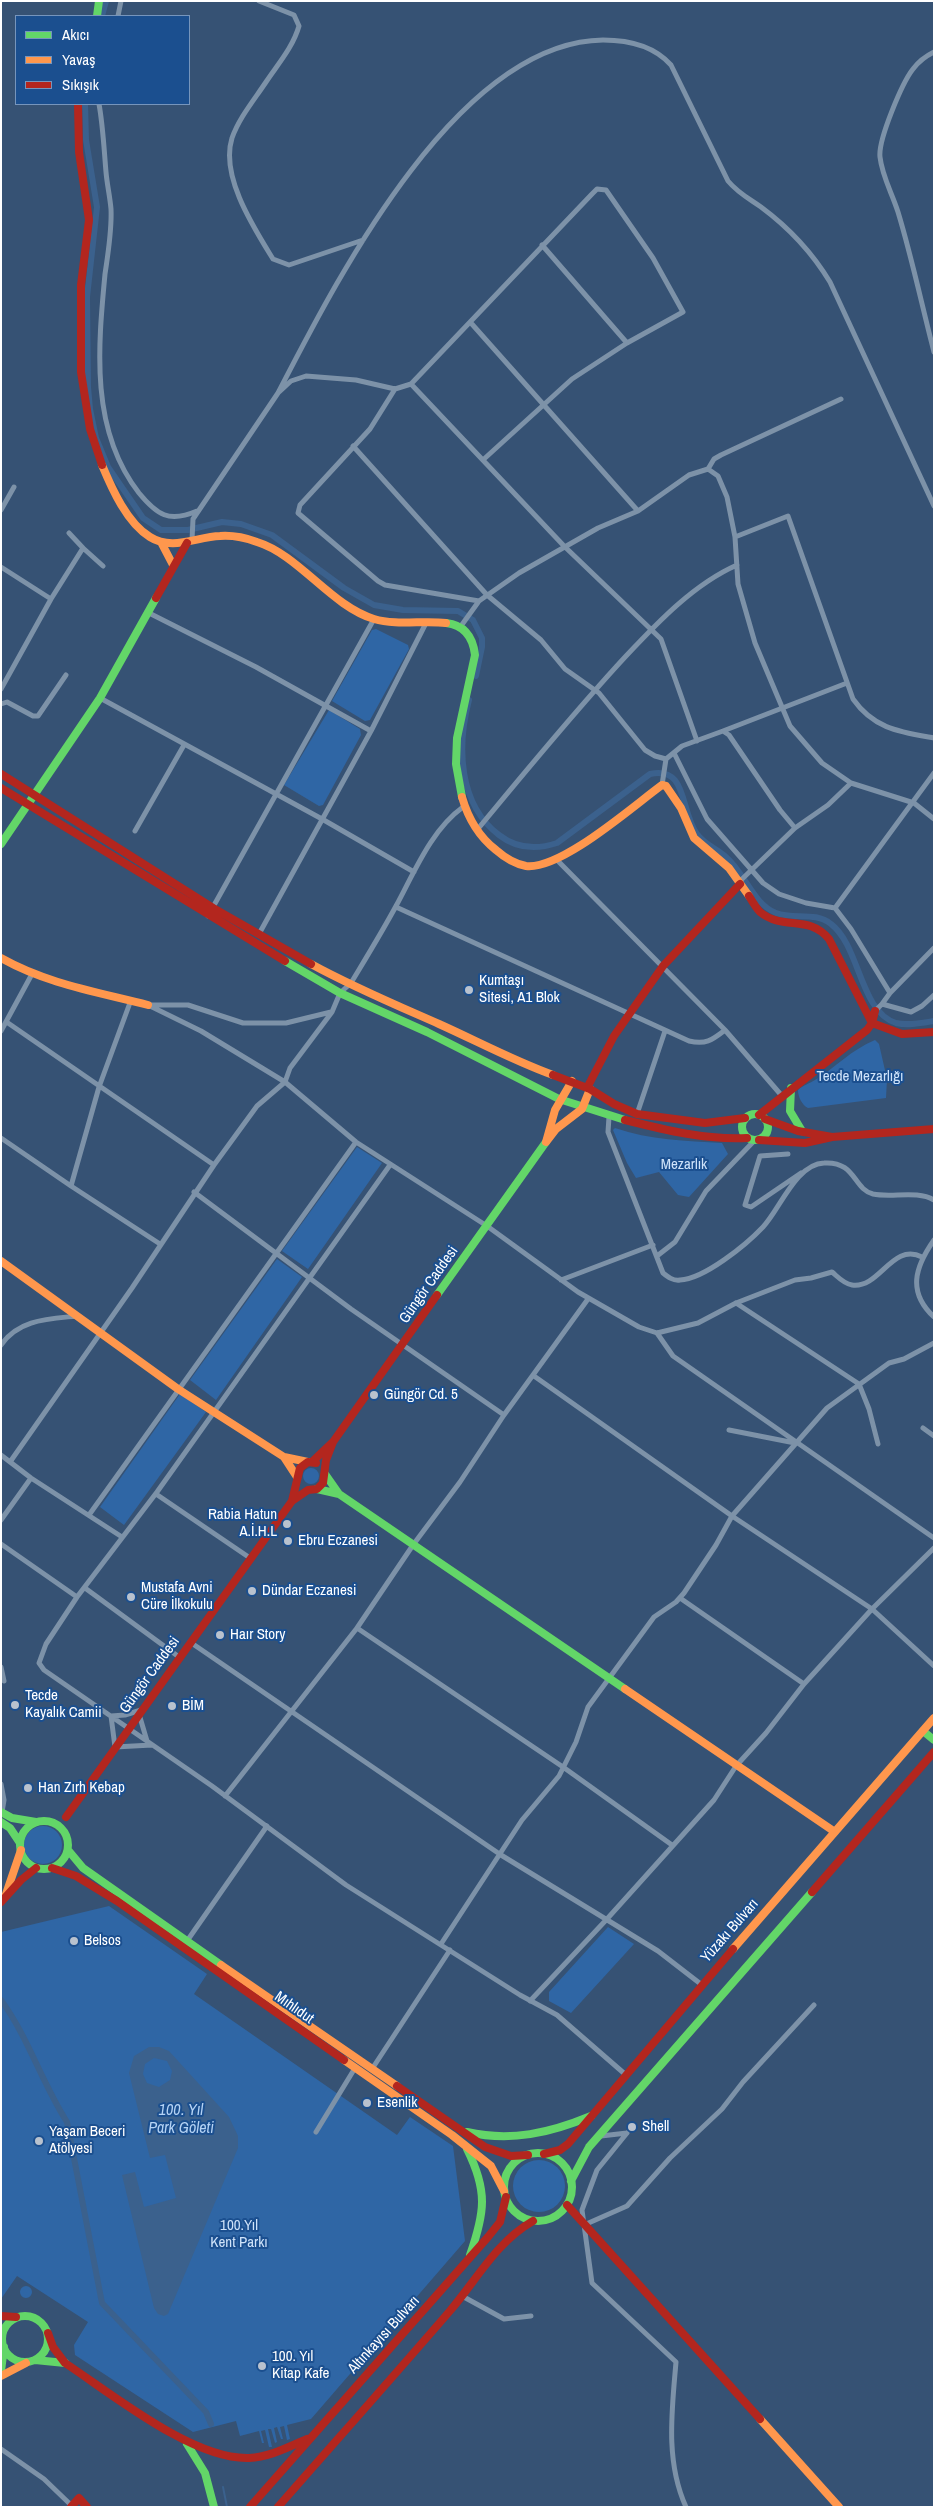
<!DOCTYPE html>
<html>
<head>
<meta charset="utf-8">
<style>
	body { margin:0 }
	#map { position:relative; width:935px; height:2508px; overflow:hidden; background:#365274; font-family:"Archivo Narrow",sans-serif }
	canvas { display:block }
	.frame { position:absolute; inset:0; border:2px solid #fff; pointer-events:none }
	.legend { position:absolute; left:15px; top:15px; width:175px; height:90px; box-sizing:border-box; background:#1b4f8f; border:1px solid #7695bc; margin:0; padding:6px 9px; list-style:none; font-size:15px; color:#fff }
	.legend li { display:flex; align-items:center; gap:10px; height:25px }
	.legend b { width:25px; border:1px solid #7695bc }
</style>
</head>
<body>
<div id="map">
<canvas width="935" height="2508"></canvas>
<div class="frame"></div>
<ul class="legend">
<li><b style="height:6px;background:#63d668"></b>Akıcı</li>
<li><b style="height:6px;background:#ff974d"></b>Yavaş</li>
<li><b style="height:6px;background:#b3261e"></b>Sıkışık</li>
</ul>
</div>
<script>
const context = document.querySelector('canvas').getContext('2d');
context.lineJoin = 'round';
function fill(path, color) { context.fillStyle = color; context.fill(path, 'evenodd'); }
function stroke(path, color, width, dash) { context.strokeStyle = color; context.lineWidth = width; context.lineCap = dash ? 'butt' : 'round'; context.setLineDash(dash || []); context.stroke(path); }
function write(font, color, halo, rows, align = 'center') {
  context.font = font + ' "Archivo Narrow",sans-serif'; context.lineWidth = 4; context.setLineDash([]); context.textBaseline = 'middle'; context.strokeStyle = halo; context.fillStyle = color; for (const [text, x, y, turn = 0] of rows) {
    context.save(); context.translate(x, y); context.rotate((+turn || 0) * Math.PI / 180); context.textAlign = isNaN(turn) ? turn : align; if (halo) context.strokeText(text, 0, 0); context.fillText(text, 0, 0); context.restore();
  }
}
fill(new Path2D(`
	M 376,629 L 408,645 L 409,649 L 370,720 L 365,721 L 332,701 L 372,630 Z
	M 329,710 L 360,729 L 361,735 L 323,805 L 319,806 L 284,785 Z
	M 875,1040 L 879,1044 L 887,1079 L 886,1098 L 808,1108 C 802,1105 798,1097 798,1090 C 803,1085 809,1084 815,1080 C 836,1067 851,1050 875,1040 Z
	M 615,1128 C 650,1140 686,1141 722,1143 L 728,1154 L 689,1197 L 678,1195 L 659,1172 L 636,1178 L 627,1163 L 613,1130 Z
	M 357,1147 L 382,1163 L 308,1269 L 282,1251 Z
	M 277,1259 L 302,1277 L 216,1400 L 190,1380 Z
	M 180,1394 L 206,1412 L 124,1525 L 100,1507 Z
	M303 1476a8 8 0 1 1 16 0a8 8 0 1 1-16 0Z
	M24 1845a19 19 0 1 1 38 0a19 19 0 1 1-38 0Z
	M 109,1906 L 207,1974 L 194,1994 L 397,2135 L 410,2117 L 453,2146 L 465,2241 L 311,2419 L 287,2425 L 290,2439 L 287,2440 L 284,2426 L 280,2427 L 283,2439 L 281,2439 L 277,2427 L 274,2428 L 277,2442 L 275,2443 L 271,2429 L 268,2429 L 272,2447 L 269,2447 L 265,2430 L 261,2431 L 264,2443 L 262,2443 L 259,2431 L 240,2436 L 236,2421 L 193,2432 L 75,2355 L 74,2345 L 88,2322 L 17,2276 L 1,2299 L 1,1932 Z
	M 608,1927 L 634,1944 L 571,2013 L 549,2001 L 549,1992 Z
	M513 2186a26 26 0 1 1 52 0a26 26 0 1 1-52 0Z
	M20 2292a6 6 0 1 1 12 0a6 6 0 1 1-12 0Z`), '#2f66a5');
fill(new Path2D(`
	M 149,2047 L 159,2047 L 169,2051 L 229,2117 L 238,2136 L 238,2148 L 168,2314 L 164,2316 L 158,2314 L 154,2308 L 122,2175 L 135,2172 L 144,2207 L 176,2198 L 165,2155 L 150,2158 L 129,2073 L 134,2056 ZM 154,2058 L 167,2061 L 172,2071 L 170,2080 L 159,2087 L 147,2083 L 143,2074 L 145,2064 Z`), '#3b618d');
stroke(new Path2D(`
	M 223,2487 L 227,2507`), '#3b618d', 2);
stroke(new Path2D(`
	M 102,16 L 106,1
	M 85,104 L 86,140 L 97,207 L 87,297 L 88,387 L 90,409 L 96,438 L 108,467 L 143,518 L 161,530 L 188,530 L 222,522 L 241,524 L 272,535 L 344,588 L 374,605 L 403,610 L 458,611 L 473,620 L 482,638 L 482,647 L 476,676
	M 469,700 C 457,746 458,804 499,835 C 517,849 536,850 557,843 L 650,774 C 688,765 680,812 697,834 C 704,844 717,849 726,857 C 745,873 753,904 776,913 C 794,920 815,911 831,924 C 860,946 860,1012 896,1023 C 908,1026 922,1023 934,1021
	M 1,2000 C 28,2037 42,2083 67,2122 L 102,2303 L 206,2412 L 211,2424`), '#3b618d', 6);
stroke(new Path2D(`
	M 259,1 L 294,15 L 299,26 C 293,47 278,64 266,82 C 254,100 239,118 232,138 C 220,176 254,228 273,259 L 289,265 L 363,240
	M 118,16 L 121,1
	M 934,52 C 926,56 919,61 913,69 C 902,83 878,140 880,157 C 882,176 892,193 898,212 C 912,258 922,306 934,352
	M 99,104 C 103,126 104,149 106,172 C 107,184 110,197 111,209 C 112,231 108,253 105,274 C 98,348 90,430 139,493 C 157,515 169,523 197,511
	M 542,245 L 627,343
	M 471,323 L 638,511
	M 411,384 L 564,546 L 661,639 L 697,741
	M 395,389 L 370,429 L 300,505 L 298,513 L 378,581 L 385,585 L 479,601
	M 278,393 C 337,279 457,42 603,40 C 628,40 654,46 671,65 L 728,181 C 738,193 748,198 761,207 C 788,227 813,254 830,282 L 934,506
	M 353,446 L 487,595 L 541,640 L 565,669 L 599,693 L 645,750 L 655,756 L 666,759
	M 708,469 L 714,459 L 721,455 L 841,399
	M 1,510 L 14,487
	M 735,537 L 788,516 L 853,699 C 874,729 900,732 934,738
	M 192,540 L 193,519 L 278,393 L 291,381 L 306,376 L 356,380 L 395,389 L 411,384 L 592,194 L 597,189 L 606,190 L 653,258 L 683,312 L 627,343 L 572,379 L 484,459
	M 83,548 L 103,566
	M 1,567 L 51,599
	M 147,612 L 256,667 L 371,731
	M 461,626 L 479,601 L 519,573 L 598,528 L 638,511 L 689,475 L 708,469 L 718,476 L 727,497 L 735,537 L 738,584 L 755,643 L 790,726 L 822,763 L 851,783 L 914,803 L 934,819
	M 1,689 L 51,599 L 83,548 L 69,533
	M 100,698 L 322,819 L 414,872
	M 1,704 L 7,702 L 33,716 L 38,716 L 66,675
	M 723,731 L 847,683
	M 674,753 L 707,819 L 763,883 L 779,894 L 806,903 L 835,908 L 934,773
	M 662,785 L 666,759 L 682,746 L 723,731 L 729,735 L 780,810 L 795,828
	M 477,830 C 526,771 574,712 626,656 C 658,622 694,584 737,565
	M 135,831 L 184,745
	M 556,859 L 725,1030 L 782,1096
	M 739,882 L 795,828 L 828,805 L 851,783
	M 396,907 L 689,1041 C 706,1045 712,1040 725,1030
	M 835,908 L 851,929 L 890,993
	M 208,916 L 374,619
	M 259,934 L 371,731 L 426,623
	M 882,1004 L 890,993 L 934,948
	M 148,1005 L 201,1031 L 285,1082 L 356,1142 L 487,1226 L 578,1292 L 639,1327 L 657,1333 L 698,1323 L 736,1303 L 795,1280 L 811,1278 L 832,1272 C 838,1277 844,1284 852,1285 C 880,1289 892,1242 922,1257
	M 149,1005 L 188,1005 L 243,1023 L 286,1023 L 331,1012
	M 875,1011 L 882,1004 L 911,1012 L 922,1006 L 934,995
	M 8,1023 L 214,1165
	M 1,1031 L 32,974
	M 637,1114 L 665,1031
	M 609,1117 L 608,1132 L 663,1273 C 668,1277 673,1281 680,1280 C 704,1279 746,1245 763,1227 C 780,1209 796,1164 824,1163 C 856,1161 853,1189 873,1194 C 892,1198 917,1190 934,1200
	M 1,1138 L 71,1186 L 160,1244
	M 788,1154 L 760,1156 L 745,1205 L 751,1207 L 801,1173
	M 390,1165 L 157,1492 L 77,1597 L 46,1644 L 39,1663 L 44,1670 L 212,1786 L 346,1885 L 520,1995 L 557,2015 L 626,2075
	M 71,1186 L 99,1087 L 131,1000
	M 194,1192 L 351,1309 L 504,1415
	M 934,1240 C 915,1267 907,1292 934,1317
	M 657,1256 L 675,1242 L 706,1191 L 754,1141
	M 561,1280 L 653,1245
	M 736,1303 L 859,1384 L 869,1409 L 878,1444
	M 657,1333 L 673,1356 L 934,1538
	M 1,1345 C 19,1319 49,1319 77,1316
	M 534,1376 L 732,1516 L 872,1609 L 934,1666
	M 923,1428 L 934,1436
	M 729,1430 L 795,1443
	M 1,1455 L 31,1478 L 122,1537
	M 10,1462 L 132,1288 L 214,1165 L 257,1106 L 285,1082 L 290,1068 L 332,1012 L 340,993 L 351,983 C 366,958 382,932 396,906 C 414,873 431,830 463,807
	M 156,1494 L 250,1558
	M 89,1515 L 356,1142
	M 1,1520 L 31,1478
	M 1,1544 L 77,1597
	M 85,1588 L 179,1657
	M 680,1598 L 804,1684
	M 357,1628 L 563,1767 L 672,1845
	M 190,1642 L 501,1855 L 658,1951 L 702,1985
	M 1,1667 L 4,1681
	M 141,1710 L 125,1715 L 111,1716 L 115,1747 L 152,1745
	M 139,1714 L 147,1741
	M 1,1784 L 4,1800 L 2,1812
	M 225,1796 L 357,1628 L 413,1545 L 460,1482 L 504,1415 L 588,1299
	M 187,1941 L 267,1826
	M 441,1944 L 522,1820 L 559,1776 L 576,1742 L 588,1707 L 654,1617 L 676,1602 L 684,1593 L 716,1545 L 732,1516 L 827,1408 L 889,1363 L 904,1359 L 934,1343
	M 530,2001 L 607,1919 L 714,1800 L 736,1766 L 766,1733 L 804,1684 L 872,1609 L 934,1548
	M 372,2069 L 450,1950
	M 316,2132 L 355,2068
	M 627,2133 L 597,2170 L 582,2210 L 592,2283 L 676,2362 C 672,2410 665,2461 686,2507
	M 601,2136 L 627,2133
	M 584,2225 L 627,2206 L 670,2158 L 722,2109 L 743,2082 L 814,2005
	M 462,2296 L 504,2319 L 531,2316
	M 1,2449 L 44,2479 L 72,2506`), '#7d92a8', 5);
stroke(new Path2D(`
	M 97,16 L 99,1
	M 446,623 C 464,625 473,637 475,655 L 457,738 L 456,764 L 462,797
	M 1,844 L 100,698 L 156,598
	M 285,961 L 340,993 L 427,1032 L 559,1099 L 625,1120
	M 791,1088 L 790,1111 L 802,1131
	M742 1127a13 13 0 1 1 26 0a13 13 0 1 1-26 0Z
	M 437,1295 L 546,1142
	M 317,1489 L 339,1494 L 325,1474
	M 339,1494 L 625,1689
	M 923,1731 L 934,1740
	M 1,1812 L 12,1818 L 36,1822
	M20 1845a24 24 0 1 1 48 0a24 24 0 1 1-48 0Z
	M 1,1822 L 10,1828 L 20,1843
	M 68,1850 L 83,1868 L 221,1965
	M 467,2132 C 511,2142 550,2133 591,2116
	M 467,2149 C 488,2191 485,2212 470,2255
	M504 2187a34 34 0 1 1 68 0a34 34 0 1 1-68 0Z
	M 571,2181 L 589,2147 L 812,1892
	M2 2339a23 23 0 1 1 46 0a23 23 0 1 1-46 0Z
	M 35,2360 L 65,2363
	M 1,2371 L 4,2347
	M 187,2444 L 205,2473 L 214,2507`), '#63d668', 8);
stroke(new Path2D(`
	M 102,465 C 112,489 127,523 150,537 C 172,551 196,537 220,536 C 233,535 246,538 257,542 C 299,555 331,606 374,619 C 397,626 423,620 446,623
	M 162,544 L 173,565
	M 462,797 C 468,818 478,836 496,850 C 504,857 515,864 526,866 C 561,870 633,806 662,785 L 666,786 L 681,808 L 694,838 L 729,868 L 749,896
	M 1,958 C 47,984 98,992 148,1005
	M 311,964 C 353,987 396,1005 439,1024 C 477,1041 514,1061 553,1075
	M 572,1081 L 555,1110 L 546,1142 L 556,1129 L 582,1109 L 590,1089
	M 1,1261 L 178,1389 L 284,1457
	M 297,1477 L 284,1457 L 308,1462
	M 625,1689 L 835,1832
	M 5,1897 L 21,1850
	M 733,1949 L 934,1718
	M 221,1965 L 397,2086
	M 344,2060 L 452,2135 L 491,2166 L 504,2191
	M 1,2376 L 26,2363
	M 760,2419 L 839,2507`), '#ff974d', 8);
stroke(new Path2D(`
	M 78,104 L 79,152 L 89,220 L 81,285 L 81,372 L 90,429 L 102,465
	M 156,598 L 187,543
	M 1,774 L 213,908 L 311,964
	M 1,788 L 285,961
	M 749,896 C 752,901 756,908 760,912 C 783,931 809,914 829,939 L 872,1023 L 875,1011
	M 553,1075 L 590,1089 L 614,1104 L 637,1114 L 705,1123 L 745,1118
	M 587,1088 L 614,1036 L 663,966 L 740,884
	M 759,1115 L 867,1030 L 872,1023 L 902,1034 L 934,1032
	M 625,1120 C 665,1130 705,1140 747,1138
	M 832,1137 L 934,1129
	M 759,1140 L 805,1143 L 832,1137 L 798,1131 L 765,1119
	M 312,1462 L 333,1442 L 437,1295
	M 292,1501 L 300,1468 L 308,1462 L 316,1463
	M 66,1817 L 292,1501 L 308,1490 L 317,1489 L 323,1483 L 326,1460 L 333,1442
	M 52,1868 L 76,1876 L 117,1901 L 344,2060
	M 812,1892 L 934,1752
	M 1,1902 L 21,1880 L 36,1868
	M 397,2086 L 485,2147 L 511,2156 L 528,2155
	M 544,2154 L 560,2150 L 568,2144 L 733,1949
	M 567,2205 L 760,2419
	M 1,2316 L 16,2317
	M 48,2333 L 53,2347 L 65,2363 C 112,2394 193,2460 249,2458 C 270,2457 288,2447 307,2439
	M 71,2507 L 79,2498 L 87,2507
	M 250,2507 L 488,2237 L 500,2222 L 506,2197
	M 278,2507 C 335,2442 392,2378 449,2312 C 476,2281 496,2242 533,2221`), '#b3261e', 8);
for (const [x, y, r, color] of [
	[469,990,5,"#b9c2ce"],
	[374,1395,5,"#b9c2ce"],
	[287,1524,5,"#b9c2ce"],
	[288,1541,5,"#b9c2ce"],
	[252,1591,5,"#b9c2ce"],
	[131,1597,5,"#b9c2ce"],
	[220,1635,5,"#b9c2ce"],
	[15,1705,5,"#b9c2ce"],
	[172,1706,5,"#b9c2ce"],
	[28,1788,5,"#b9c2ce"],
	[74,1941,5,"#b9c2ce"],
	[367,2103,5,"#b9c2ce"],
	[632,2127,5,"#b9c2ce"],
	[39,2141,5,"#b9c2ce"],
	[262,2366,5,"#b9c2ce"]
]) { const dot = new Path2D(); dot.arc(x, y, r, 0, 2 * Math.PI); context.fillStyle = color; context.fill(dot); stroke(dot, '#1b4f8f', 2); }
write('15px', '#fff', '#1b4f8f', [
	["Kumtaşı",479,981],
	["Sitesi, A1 Blok",479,998],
	["Güngör Cd. 5",384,1395],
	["Rabia Hatun",277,1515,"right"],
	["A.İ.H.L",277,1532,"right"],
	["Ebru Eczanesi",298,1541],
	["Mustafa Avni",141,1588],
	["Cüre İlkokulu",141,1605],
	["Dündar Eczanesi",262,1591],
	["Haır Story",230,1635],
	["Tecde",25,1696],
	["Kayalık Camii",25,1713],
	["BİM",182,1706],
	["Han Zırh Kebap",38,1788],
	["Belsos",84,1941],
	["Esenlik",377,2103],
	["Shell",642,2127],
	["Yaşam Beceri",49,2132],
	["Atölyesi",49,2149],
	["100. Yıl",272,2357],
	["Kitap Kafe",272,2374]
], 'left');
write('15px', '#cfe3fa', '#1b4f8f', [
	["Tecde Mezarlığı",860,1077],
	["Mezarlık",684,1165],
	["100.Yıl",239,2226],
	["Kent Parkı",239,2243]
]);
write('15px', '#fff', '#1b4f8f', [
	["Güngör Caddesi",429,1285,-55],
	["Güngör Caddesi",150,1675,-54],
	["Yüzakı Bulvarı",730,1931,-49],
	["Mıhlıdut",294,2008,35],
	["Altınkayısı Bulvarı",384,2335,-48]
]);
write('italic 16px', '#b5d3f5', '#1b4f8f', [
	["100. Yıl",181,2111],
	["Park Göleti",181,2129]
]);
</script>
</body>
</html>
